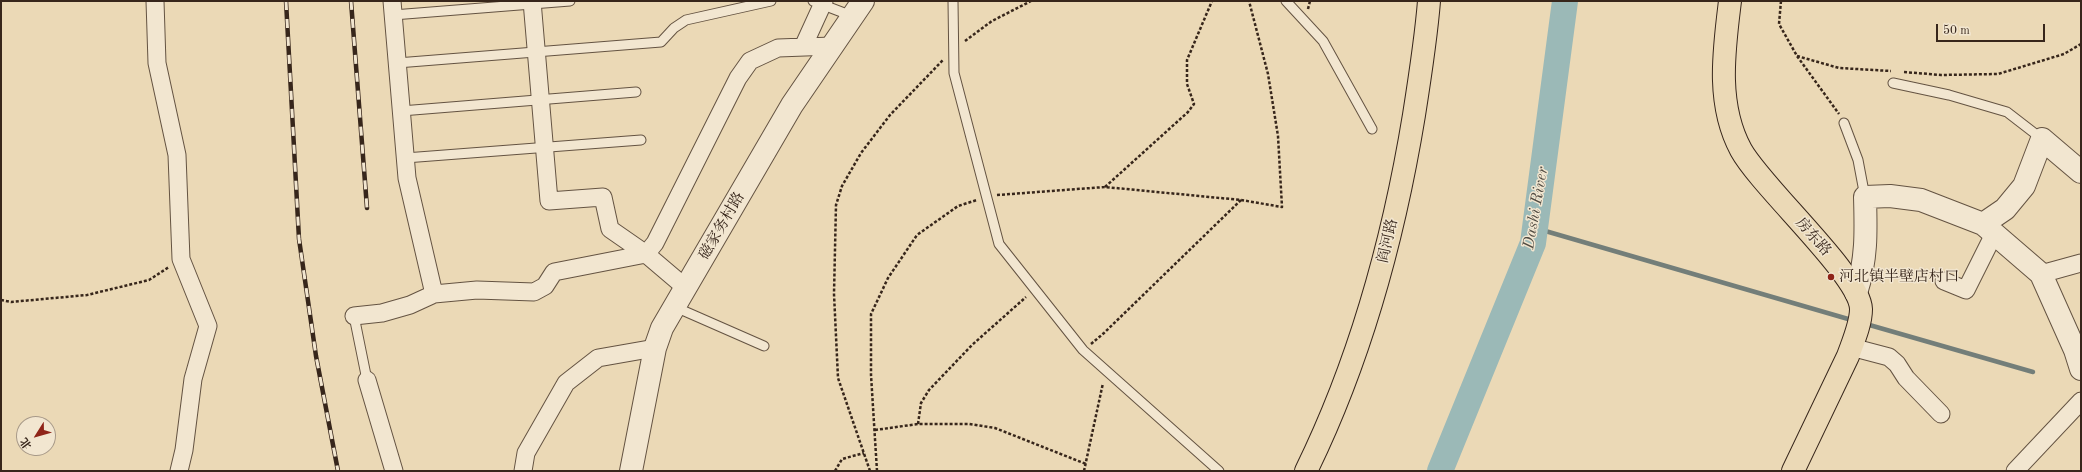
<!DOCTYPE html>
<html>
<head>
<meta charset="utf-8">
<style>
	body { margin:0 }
	#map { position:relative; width:2082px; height:472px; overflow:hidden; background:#ebd9b6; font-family:"Old Standard TT","Noto Serif SC",serif }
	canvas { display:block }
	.frame { position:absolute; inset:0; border:2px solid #37261b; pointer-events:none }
	.north { position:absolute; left:16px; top:416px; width:40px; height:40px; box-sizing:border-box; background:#f2e6d0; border:1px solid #a79988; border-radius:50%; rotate:233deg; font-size:11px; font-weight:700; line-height:16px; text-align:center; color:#37261b }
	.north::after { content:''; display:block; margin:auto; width:14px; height:18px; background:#8f2418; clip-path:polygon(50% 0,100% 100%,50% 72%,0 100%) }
	.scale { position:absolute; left:1936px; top:24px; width:109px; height:18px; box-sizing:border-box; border:2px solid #37261b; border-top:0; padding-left:5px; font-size:12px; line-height:14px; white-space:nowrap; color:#37261b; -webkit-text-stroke:3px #f2e6d0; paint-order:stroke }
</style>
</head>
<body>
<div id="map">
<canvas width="2082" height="472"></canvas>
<div class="frame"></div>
<div class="north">北</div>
<div class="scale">50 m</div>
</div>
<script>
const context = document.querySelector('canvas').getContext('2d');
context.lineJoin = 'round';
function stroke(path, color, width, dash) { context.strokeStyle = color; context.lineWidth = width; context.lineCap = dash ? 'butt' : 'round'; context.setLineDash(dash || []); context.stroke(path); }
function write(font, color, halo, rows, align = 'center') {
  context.font = font + ' "Old Standard TT","Noto Serif SC",serif'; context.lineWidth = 3; context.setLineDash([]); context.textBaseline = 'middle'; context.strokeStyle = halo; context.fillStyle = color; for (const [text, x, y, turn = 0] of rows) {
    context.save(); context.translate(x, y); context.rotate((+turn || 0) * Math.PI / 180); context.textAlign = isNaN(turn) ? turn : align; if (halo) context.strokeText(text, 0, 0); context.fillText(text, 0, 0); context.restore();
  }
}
stroke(new Path2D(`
	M 1535,228 L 1855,321
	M 1866,324 L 2033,372`), '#737e79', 4.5);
stroke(new Path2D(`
	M 1440,471 L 1533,243 L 1565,1`), '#9bb9b7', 26);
const service = new Path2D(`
	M 813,1 L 852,16
	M 953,1 L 954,73 L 999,244 L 1083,350 L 1219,471
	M 1286,1 L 1323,41 L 1372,129
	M 393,15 L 570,1
	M 397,63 L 661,42 L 674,28 L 686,20 L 771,1
	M 1893,83 L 1949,95 L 2007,112 L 2042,139
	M 401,111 L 636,92
	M 1844,123 L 1858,160 L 1865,197
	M 405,158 L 641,140
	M 675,307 L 764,346
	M 354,316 L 367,380`);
const minor = new Path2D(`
	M 155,1 L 157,63 L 177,155 L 181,259 L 208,326 L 193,379 L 184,450 L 179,471
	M 392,1 L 407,178 L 434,294
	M 532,1 L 549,201 L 603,197 L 610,229 L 646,254 L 686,288
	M 803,47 L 824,1
	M 2041,274 L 2081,263
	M 1944,281 L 1966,290 L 1994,234
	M 354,316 L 382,313 L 410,305 L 434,294 L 477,290 L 534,292 L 545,286 L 554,272 L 646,254 L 655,243 L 738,78 L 750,61 L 778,48 L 832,46
	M 1851,347 L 1889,357 L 1897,364 L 1906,378 L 1941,414
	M 367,380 L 394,471
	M 523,471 L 526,453 L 566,383 L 598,358 L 655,348
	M 2015,471 L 2081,401`);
const tertiary = new Path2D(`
	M 1983,224 L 2005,209 L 2024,186 L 2042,139 L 2081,172
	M 1856,293 C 1867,259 1866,231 1865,197 L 1890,196 L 1921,200 L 1983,224 L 2041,274 L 2075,350 L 2081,369
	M 631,471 L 655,348 L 662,328 L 792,105 L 863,1`);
const primary = new Path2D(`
	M 1730,1 C 1724,50 1716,104 1741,150 C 1762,188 1860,275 1861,309 C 1861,324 1853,342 1848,356 L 1793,471`);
const trunk = new Path2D(`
	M 1306,471 C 1361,359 1394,237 1414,115 C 1420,77 1426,39 1429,1`);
stroke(service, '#645342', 11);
stroke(minor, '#645342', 19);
stroke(tertiary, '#645342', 24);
stroke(primary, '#37261b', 24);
stroke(trunk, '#37261b', 24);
stroke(new Path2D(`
	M 1781,1 L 1779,24 L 1797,56 L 1839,114
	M 1308,9 L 1310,1
	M 965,41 L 992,21 L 1031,1
	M 1797,56 L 1839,68 L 1891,71
	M 1904,72 L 1941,75 L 1998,74 L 2064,54 L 2081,44
	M 1105,187 L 1188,112 L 1194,104 L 1187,84 L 1187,60 L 1212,1
	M 997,195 L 1105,187 L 1241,200 L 1282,207 L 1278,136 L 1268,74 L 1249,1
	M 1,300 L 11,302 L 87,295 L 149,280 L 169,267
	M 1091,344 L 1104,333 L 1241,200
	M 918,424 L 921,403 L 929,390 L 972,345 L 1026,297
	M 875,430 L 918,424 L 969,424 L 995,428 L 1086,464
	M 835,471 L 842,459 L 864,453
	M 870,471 L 838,378 L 834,294 L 836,205 L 842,186 L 861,153 L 890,115 L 943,60
	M 877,471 L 871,375 L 871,314 L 888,278 L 917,235 L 958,206 L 977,200
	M 1084,471 L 1103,383`), '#37261b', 2.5, [3, 2]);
stroke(service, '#f2e6d0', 9);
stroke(minor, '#f2e6d0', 17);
stroke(tertiary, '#f2e6d0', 22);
stroke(primary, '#ebd9b6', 22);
stroke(trunk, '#ebd9b6', 22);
const rail = new Path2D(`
	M 286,1 L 299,239 L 316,356 L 338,471
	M 351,1 L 367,208`);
stroke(rail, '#37261b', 4.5);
stroke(rail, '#f2e6d0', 3, [9]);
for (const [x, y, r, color] of [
	[1831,277,4,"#8f2418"]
]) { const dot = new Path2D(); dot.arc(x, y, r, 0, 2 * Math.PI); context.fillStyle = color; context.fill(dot); stroke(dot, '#f2e6d0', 1.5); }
write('15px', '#37261b', '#f2e6d0', [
	["磁家务村路",722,226,-60],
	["房东路",1813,237,49],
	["阎河路",1388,241,-77]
]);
write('15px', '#37261b', '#f2e6d0', [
	["河北镇半壁店村口",1839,277]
], 'left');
write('italic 16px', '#504b42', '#f2e6d0', [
	["Dashi River",1536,208,-80]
]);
</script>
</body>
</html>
